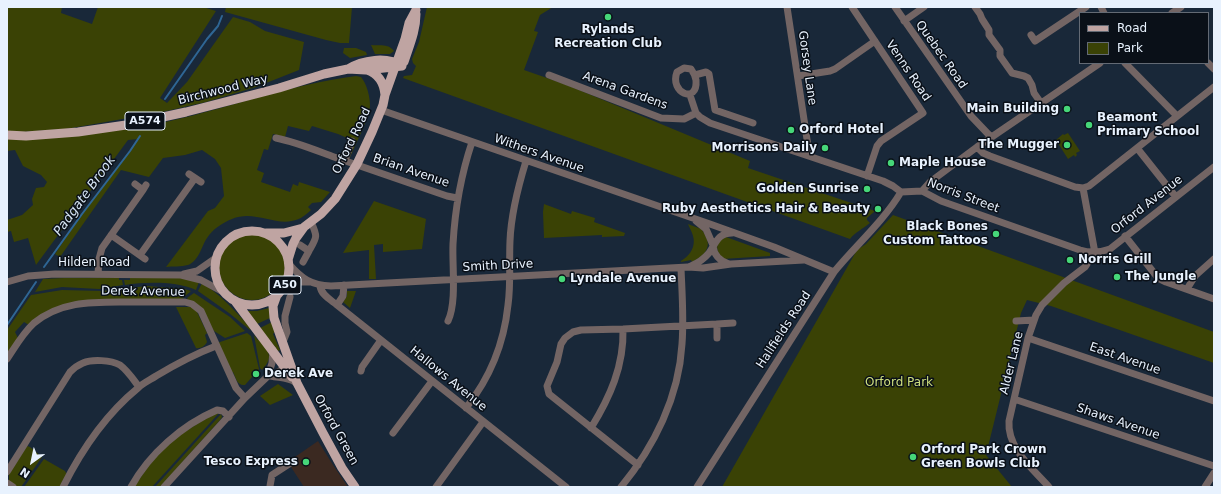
<!DOCTYPE html>
<html>
<head>
<meta charset="utf-8">
<style>
	body { margin:0 }
	#map { position:relative; width:1221px; height:494px; overflow:hidden; background:#192839; font-family:"DejaVu Sans",sans-serif }
	canvas { display:block }
	.frame { position:absolute; inset:0; border:8px solid #e8f2fe; pointer-events:none }
	.legend { position:absolute; left:1079px; top:12px; width:130px; height:52px; box-sizing:border-box; background:#0a1018; border:1px solid #636a74; margin:0; padding:5px 7px; list-style:none; font-size:12px; color:#e8f2fe }
	.legend li { display:flex; align-items:center; gap:8px; height:20px }
	.legend b { width:20px; border:1px solid #636a74 }
	.north { position:absolute; left:12px; top:442px; width:40px; height:40px; -webkit-text-stroke:3px #0a1018; paint-order:stroke; rotate:213deg; font-size:11px; font-weight:700; line-height:16px; text-align:center; color:#e8f2fe }
	.north::after { content:''; display:block; margin:auto; width:14px; height:18px; background:#e8f2fe; clip-path:polygon(50% 0,100% 100%,50% 72%,0 100%) }
</style>
</head>
<body>
<div id="map">
<canvas width="1221" height="494"></canvas>
<div class="frame"></div>
<ul class="legend">
<li><b style="height:5px;background:#bfa4a2"></b>Road</li>
<li><b style="height:11px;background:#3a4205"></b>Park</li>
</ul>
<div class="north">N</div>
</div>
<script>
const context = document.querySelector('canvas').getContext('2d');
context.lineJoin = 'round';
function fill(path, color) { context.fillStyle = color; context.fill(path, 'evenodd'); }
function stroke(path, color, width, dash) { context.strokeStyle = color; context.lineWidth = width; context.lineCap = dash ? 'butt' : 'round'; context.setLineDash(dash || []); context.stroke(path); }
function write(font, color, halo, rows, align = 'center') {
  context.font = font + ' "DejaVu Sans",sans-serif'; context.lineWidth = 3; context.setLineDash([]); context.textBaseline = 'middle'; context.strokeStyle = halo; context.fillStyle = color; for (const [text, x, y, turn = 0] of rows) {
    context.save(); context.translate(x, y); context.rotate((+turn || 0) * Math.PI / 180); context.textAlign = isNaN(turn) ? turn : align; if (halo) context.strokeText(text, 0, 0); context.fillText(text, 0, 0); context.restore();
  }
}
fill(new Path2D(`
	M 318,441 L 333,465 L 348,487 L 304,487 L 291,467 L 295,463 L 292,459 Z`), '#3b2921');
fill(new Path2D(`
	M 7,7 L 62,7 L 61,13 L 92,24 L 98,7 L 203,7 L 216,11 L 160,98 L 167,103 L 187,82 L 233,17 L 250,22 L 265,31 L 304,42 L 299,70 L 256,87 L 206,102 L 162,112 L 66,129 L 7,133 Z
	M 226,7 L 352,7 L 349,43 L 340,43 L 326,40 L 225,12 Z
	M 427,7 L 553,7 L 540,15 L 534,31 L 538,32 L 524,70 L 567,85 L 750,161 L 748,168 L 875,211 L 867,218 L 867,220 L 870,223 C 863,229 855,232 850,239 L 403,78 L 404,76 L 412,75 L 416,66 L 413,63 L 412,59 L 419,42 Z
	M 371,45 C 380,46 388,43 394,51 L 390,54 L 375,54 Z
	M 344,48 L 356,48 L 366,52 L 367,55 L 350,58 L 343,53 Z
	M 356,76 L 361,77 C 367,84 370,97 370,106 C 369,119 354,147 349,160 L 354,141 L 338,134 L 312,126 L 309,131 L 288,126 L 285,137 L 273,134 L 268,150 L 264,149 L 257,170 L 264,173 L 261,182 L 290,192 L 293,184 L 298,186 L 299,182 L 330,192 L 321,202 L 312,203 L 308,207 L 311,210 C 285,237 260,207 232,219 C 222,223 213,229 207,238 C 201,247 199,261 188,265 C 181,267 173,266 166,267 L 208,211 L 215,208 L 224,196 L 221,168 L 215,159 L 202,150 L 185,155 L 163,158 L 149,177 L 121,170 L 60,257 L 55,254 L 82,214 L 130,151 L 138,139 L 128,140 L 36,265 L 28,238 L 14,242 L 11,231 L 7,232 L 7,220 L 22,215 L 33,205 L 32,199 L 36,188 L 44,187 L 47,182 L 41,175 L 23,166 L 15,150 L 7,151 L 7,139 C 62,136 116,133 170,121 C 232,107 292,84 356,76 Z
	M 1068,133 L 1080,151 L 1076,153 L 1077,155 L 1075,157 L 1074,155 L 1068,159 L 1056,140 L 1063,134 L 1064,135 Z
	M 374,201 L 426,219 L 422,249 L 383,252 L 383,244 L 374,245 L 376,279 L 369,279 L 369,250 L 343,253 Z
	M 544,204 L 571,214 L 572,211 L 595,218 L 594,222 L 625,233 L 624,236 L 602,237 L 602,235 L 544,238 L 543,212 Z
	M 893,215 L 1214,332 L 1214,363 L 1051,306 L 1027,300 L 1021,313 L 986,455 L 1012,487 L 722,487 L 857,250 L 866,244 Z
	M 688,224 C 692,226 697,227 701,229 C 703,231 705,234 706,237 C 712,249 702,257 692,262 L 691,260 L 681,262 L 681,261 C 691,255 697,245 692,233 C 691,230 689,227 688,224 Z
	M219 267a33 33 0 1 1 66 0a33 33 0 1 1-66 0Z
	M 726,237 L 770,253 L 770,256 L 722,259 C 716,249 714,243 726,237 Z
	M 64,278 L 119,278 L 119,280 L 122,280 L 123,285 L 99,289 L 62,287 L 35,292 L 43,279 Z
	M 130,278 L 181,278 L 199,282 L 196,290 C 175,281 146,282 125,285 L 124,280 L 130,280 Z
	M 202,283 C 221,295 236,312 251,328 L 250,330 L 229,313 L 198,291 Z
	M 147,286 L 184,289 L 191,291 L 183,298 L 182,300 L 87,300 L 29,325 L 24,322 L 15,332 L 18,338 L 7,354 L 7,330 L 31,295 L 62,290 L 102,291 Z
	M 347,291 L 356,291 L 350,308 L 343,302 L 347,296 Z
	M 194,293 L 230,317 L 245,331 L 225,338 L 214,331 L 204,315 L 188,300 L 187,298 Z
	M 176,307 L 192,307 L 197,312 L 207,333 L 205,335 L 207,342 C 205,346 200,349 196,348 Z
	M 269,308 L 270,318 L 257,324 L 247,311 L 257,311 Z
	M 272,322 L 275,331 L 273,334 L 280,350 L 278,351 L 260,328 Z
	M 247,333 L 251,336 L 259,369 L 245,385 C 237,386 236,378 233,372 L 231,372 L 217,343 Z
	M 254,335 L 258,340 L 260,340 C 269,352 274,357 262,370 L 260,368 Z
	M 278,384 L 293,395 L 270,405 L 260,396 Z
	M 216,413 L 219,413 L 152,487 L 134,487 C 145,471 156,454 171,442 C 185,431 200,422 216,413 Z
	M 221,414 L 222,417 L 220,420 L 160,487 L 155,487 Z
	M 27,446 L 30,447 L 42,457 L 21,487 L 17,487 L 9,481 L 9,474 Z
	M 44,459 L 65,471 L 67,475 L 61,487 L 24,487 Z`), '#3a4205');
stroke(new Path2D(`
	M 165,99 L 207,39 L 218,26 L 222,16
	M 44,267 L 82,214 L 130,151 L 140,136
	M 7,325 L 36,282`), '#2f6694', 2);
stroke(new Path2D(`
	M 787,7 L 808,146 L 809,156
	M 852,7 L 923,113 L 881,141 L 877,146 L 867,176
	M 895,7 L 971,116 L 991,137
	M 975,7 L 980,14 L 982,19 L 989,30 L 989,35 L 1000,50 L 1000,56 L 1012,73 L 1024,76 L 1028,78 L 1032,85 L 1034,93 L 1041,103
	M 1101,7 L 1104,13
	M 1172,13 L 1181,7
	M 904,21 L 924,7
	M 1031,35 L 1035,41 L 1086,7
	M 1125,63 L 1177,116
	M 1208,63 L 1214,69
	M 684,68 L 691,69 C 694,73 695,75 696,80 C 698,105 669,93 677,72 Z
	M 549,75 L 661,118 L 684,119 L 696,113 L 700,117 L 710,123 L 883,181 L 893,186 L 901,192 L 922,191 L 941,201 L 1080,250 C 1090,253 1099,253 1110,249 L 1214,167
	M 695,75 L 706,72 L 709,74 L 715,110 L 753,123
	M 798,76 L 830,71 L 835,69 L 875,41
	M 690,95 L 696,113
	M 381,110 L 710,224 L 774,247 L 834,272
	M 276,138 C 296,142 315,150 334,157 C 372,170 410,183 447,196 L 457,198
	M 977,147 L 983,153 L 990,156 L 1075,187 L 1083,188 L 1089,186 L 1214,87
	M 1137,148 L 1176,197
	M 345,160 L 352,141
	M 189,174 L 201,182
	M 135,184 L 143,190 L 146,185
	M 1083,188 L 1095,253
	M 922,191 L 930,182 L 977,147 L 1100,63
	M 696,221 L 706,229 L 713,245
	M 111,235 L 145,259
	M 1125,236 L 1158,278 L 1166,282 L 1214,299
	M 300,245 L 309,251 L 303,262
	M 713,246 C 714,256 720,261 729,264
	M 309,251 C 317,237 318,237 311,222
	M 140,255 L 195,178
	M 289,264 C 302,279 311,285 331,286 L 688,267 L 703,268 L 731,264 L 804,260
	M 691,266 C 698,263 704,259 709,253 C 716,243 718,233 732,233
	M 98,274 L 99,259 L 102,248 L 143,190
	M 184,274 L 197,271 L 217,257
	M 7,282 L 28,276 L 55,274 L 181,275 L 201,280 L 225,293
	M 284,286 L 294,282 L 309,282
	M 320,286 C 321,295 331,300 337,305 L 566,487
	M 1187,289 L 1195,276 L 1214,259
	M 337,305 L 343,296 L 344,285
	M 448,321 C 457,302 452,266 453,244 C 455,209 461,175 472,142
	M 1016,321 L 1034,320
	M 717,338 L 717,324 L 733,323
	M 1028,338 L 1214,401
	M 283,342 L 287,332 L 285,323 L 285,316 L 290,297
	M 7,359 C 15,347 23,333 34,323 C 61,301 92,302 124,302 C 144,302 165,302 185,302 L 192,304 L 201,311 L 236,388 L 245,398
	M 361,371 L 362,367 L 381,340
	M 268,376 L 272,363 L 273,350
	M 271,376 C 279,378 287,377 295,382
	M 1014,399 L 1214,466
	M 466,408 C 490,378 504,343 508,305 C 511,284 509,262 510,241 C 511,214 518,187 526,161
	M 591,428 C 610,397 624,366 623,329
	M 393,433 L 432,381
	M 638,465 L 549,394 L 547,386 L 557,362 L 561,344 L 565,338 L 573,332 L 581,330 L 623,329 L 717,324
	M 7,472 L 70,372 C 74,368 78,365 83,363 C 92,359 111,360 120,365 C 128,371 133,379 139,387
	M 7,483 L 13,487
	M 270,486 L 272,475 L 292,462
	M 63,487 C 82,449 105,415 138,388 C 143,383 150,380 156,376 C 176,364 195,354 216,346
	M 131,487 C 149,454 182,425 217,410 L 223,411 L 229,417
	M 164,487 L 245,398 L 268,376 L 275,374 L 285,367 L 287,363
	M 436,487 L 483,422
	M 621,487 C 654,447 679,397 682,344 C 684,319 682,293 681,268
	M 697,487 L 834,272 C 856,245 883,222 901,192
	M 1049,487 C 1032,468 1007,448 1009,421 L 1028,338 L 1036,315 L 1042,305 L 1064,283 L 1085,267 L 1087,264 L 1090,253
	M 1205,487 L 1214,473`), '#736564', 7);
stroke(new Path2D(`
	M 404,62 C 409,46 416,31 416,14
	M 348,69 C 362,60 387,56 402,66
	M 367,70 C 379,74 384,83 385,95
	M 7,135 L 26,136 L 78,132 L 126,125 L 186,112 L 279,88 L 324,74 L 348,69 L 366,70 L 402,66
	M215 268a37 37 0 1 1 74 0a37 37 0 1 1-74 0Z
	M 266,233 L 284,233 L 303,228
	M 288,260 L 293,244 L 296,238 L 304,227 L 321,214 L 335,199 L 357,164 L 372,132 L 383,105 L 385,95 L 405,39 L 409,23 L 416,10
	M 277,295 L 273,306 L 274,318 L 297,383 L 323,433 L 342,468 L 355,487
	M 235,301 L 292,377`), '#bfa4a2', 9);
for (const [x, y, r, color] of [
	[608,17,4,"#46d779"],
	[1067,109,4,"#46d779"],
	[1089,125,4,"#46d779"],
	[791,130,4,"#46d779"],
	[1067,145,4,"#46d779"],
	[825,148,4,"#46d779"],
	[891,163,4,"#46d779"],
	[867,189,4,"#46d779"],
	[878,209,4,"#46d779"],
	[996,234,4,"#46d779"],
	[1070,260,4,"#46d779"],
	[1117,277,4,"#46d779"],
	[562,279,4,"#46d779"],
	[256,374,4,"#46d779"],
	[913,457,4,"#46d779"],
	[306,462,4,"#46d779"]
]) { const dot = new Path2D(); dot.arc(x, y, r, 0, 2 * Math.PI); context.fillStyle = color; context.fill(dot); stroke(dot, '#0a1018', 1.5); }
for (const [x, y, w] of [
	[145,121,40],
	[285,285,32]
]) { const box = new Path2D(); box.roundRect(x - w / 2, y - 9, w, 18, 3); context.fillStyle = '#0a1018'; context.fill(box); stroke(box, '#e8f2fe', 1); }
write('bold 11px', '#e8f2fe', null, [
	["A574",145,121],
	["A50",285,285]
]);
write('bold 12px', '#e8f2fe', '#0a1018', [
	["Rylands",608,30,"center"],
	["Recreation Club",608,44,"center"],
	["Main Building",1059,109,"right"],
	["Beamont",1097,118],
	["Primary School",1097,132],
	["Orford Hotel",799,130],
	["The Mugger",1059,145,"right"],
	["Morrisons Daily",817,148,"right"],
	["Maple House",899,163],
	["Golden Sunrise",859,189,"right"],
	["Ruby Aesthetics Hair & Beauty",870,209,"right"],
	["Black Bones",988,227,"right"],
	["Custom Tattoos",988,241,"right"],
	["Norris Grill",1078,260],
	["The Jungle",1125,277],
	["Lyndale Avenue",570,279],
	["Derek Ave",264,374],
	["Orford Park Crown",921,450],
	["Green Bowls Club",921,464],
	["Tesco Express",298,462,"right"]
], 'left');
write('12px', '#e8f2fe', '#0a1018', [
	["Quebec Road",941,55,55],
	["Gorsey Lane",807,68,82],
	["Venns Road",908,71,56],
	["Birchwood Way",223,90,-14],
	["Arena Gardens",625,91,20],
	["Orford Road",352,141,-64],
	["Withers Avenue",539,154,19],
	["Brian Avenue",411,171,19],
	["Norris Street",963,196,21],
	["Orford Avenue",1147,205,-38],
	["Hilden Road",94,263],
	["Smith Drive",498,266,-3],
	["Derek Avenue",143,292,1],
	["Hallfields Road",784,330,-57],
	["East Avenue",1125,359,19],
	["Alder Lane",1012,363,-76],
	["Hallows Avenue",448,379,39],
	["Shaws Avenue",1118,422,19],
	["Orford Green",336,430,61]
]);
write('12px', '#cfdf7e', '#0a1018', [
	["Orford Park",899,383]
]);
write('italic 13px', '#d6e5f3', '#0a1018', [
	["Padgate Brook",85,196,-54]
]);
</script>
</body>
</html>
